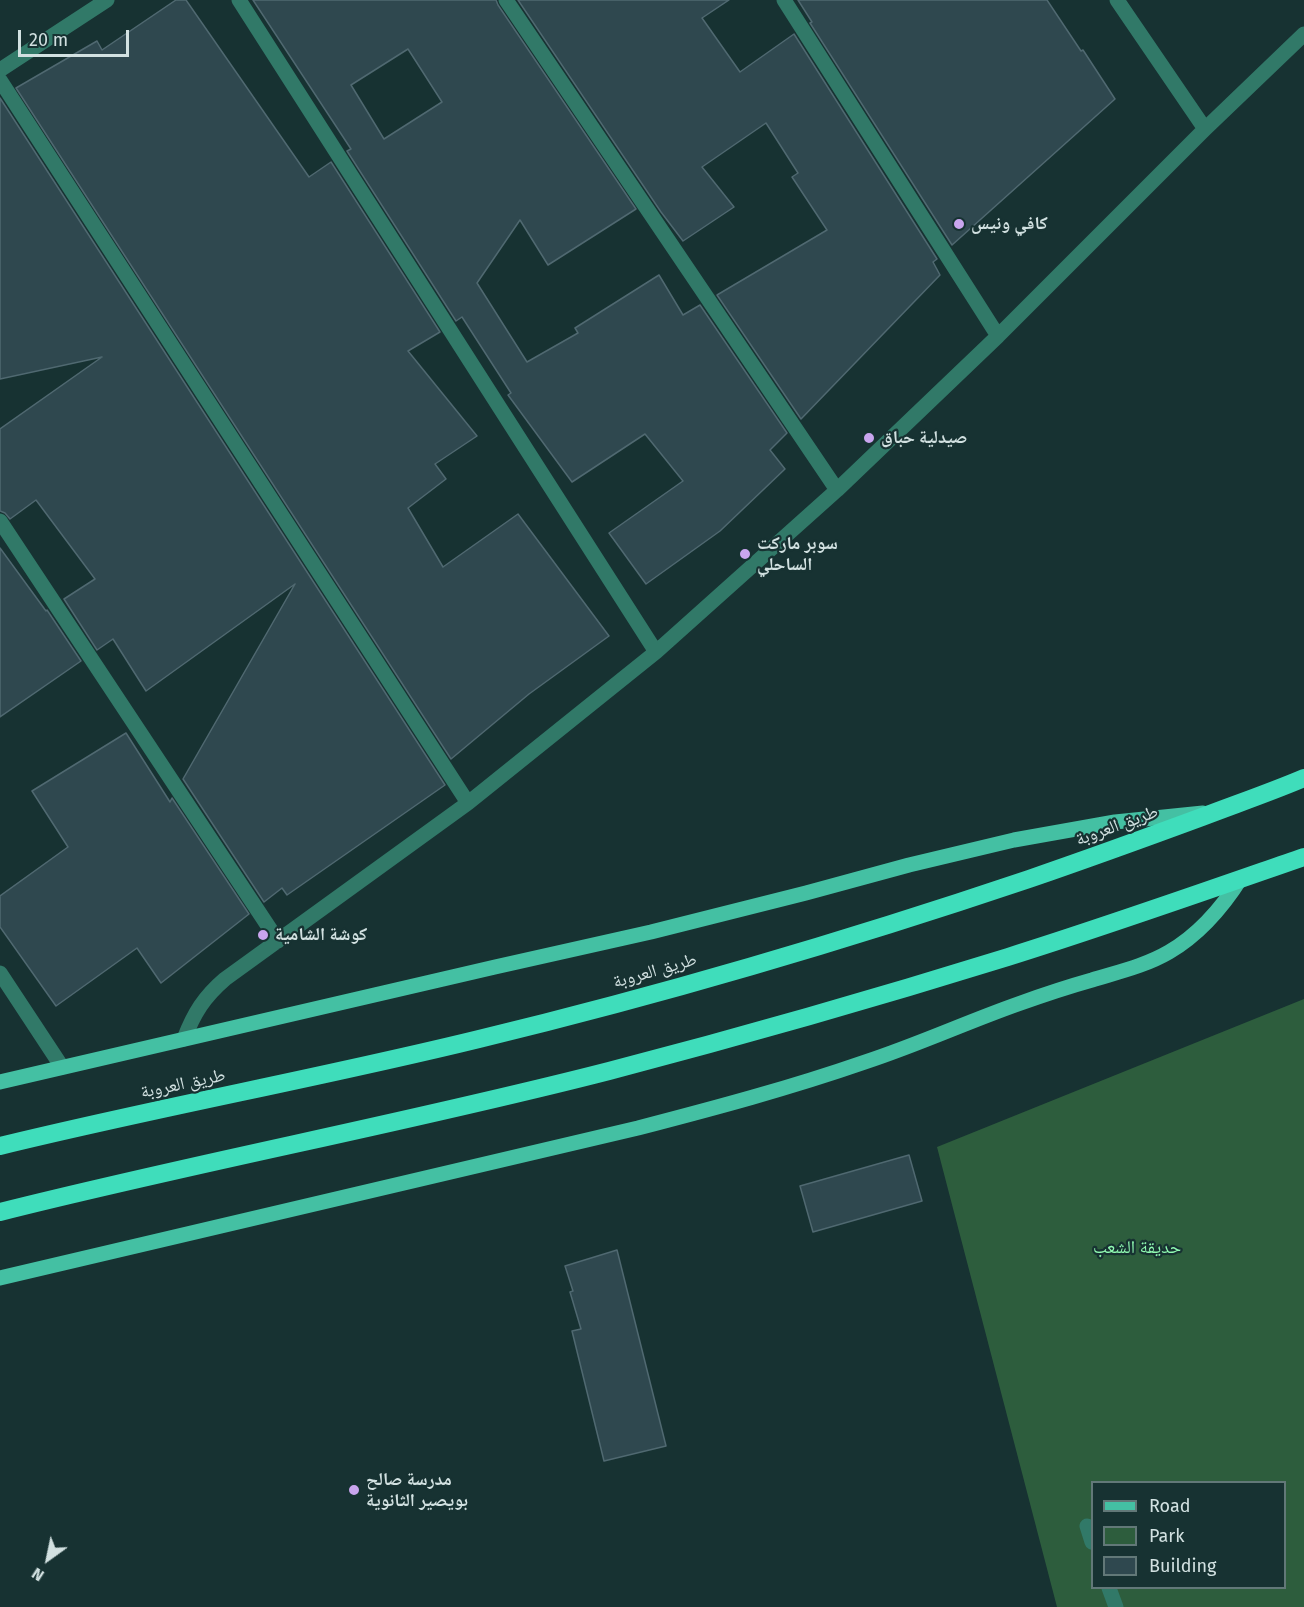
<!DOCTYPE html>
<html>
<head>
<meta charset="utf-8">
<style>
	body { margin:0 }
	#map { position:relative; width:1304px; height:1607px; overflow:hidden; background:#173232; font-family:"Fira Sans",sans-serif }
	canvas { display:block }
	.legend { position:absolute; left:1091px; top:1481px; width:195px; height:108px; box-sizing:border-box; background:#173232; border:2px solid #627878; margin:0; padding:8px 10px; list-style:none; font-size:18px; color:#d2e1e1 }
	.legend li { display:flex; align-items:center; gap:12px; height:30px }
	.legend b { width:30px; border:2px solid #627878 }
	.north { position:absolute; left:18px; top:1529px; width:60px; height:60px; -webkit-text-stroke:4px #173232; paint-order:stroke; rotate:213deg; font-size:16px; font-weight:700; line-height:24px; text-align:center; color:#d2e1e1 }
	.north::after { content:''; display:block; margin:auto; width:21px; height:27px; background:#d2e1e1; clip-path:polygon(50% 0,100% 100%,50% 72%,0 100%) }
	.scale { position:absolute; left:18px; top:30px; width:111px; height:27px; box-sizing:border-box; border:3px solid #d2e1e1; border-top:0; padding-left:8px; font-size:18px; line-height:21px; white-space:nowrap; color:#d2e1e1; -webkit-text-stroke:4px #173232; paint-order:stroke }
</style>
</head>
<body>
<div id="map">
<canvas width="1304" height="1607"></canvas>
<ul class="legend">
<li><b style="height:8px;background:#44c0a3"></b>Road</li>
<li><b style="height:16px;background:#2d5d3d"></b>Park</li>
<li><b style="height:16px;background:#2f484f"></b>Building</li>
</ul>
<div class="north">N</div>
<div class="scale">20 m</div>
</div>
<script>
const context = document.querySelector('canvas').getContext('2d');
context.lineJoin = 'round';
function fill(path, color) { context.fillStyle = color; context.fill(path, 'evenodd'); }
function stroke(path, color, width, dash) { context.strokeStyle = color; context.lineWidth = width; context.lineCap = dash ? 'butt' : 'round'; context.setLineDash(dash || []); context.stroke(path); }
function write(font, color, halo, rows, align = 'center') {
  context.font = font + ' "Fira Sans","Noto Naskh Arabic",sans-serif'; context.lineWidth = 4.5; context.setLineDash([]); context.textBaseline = 'middle'; context.strokeStyle = halo; context.fillStyle = color; for (const [text, x, y, turn = 0] of rows) {
    context.save(); context.translate(x, y); context.rotate((+turn || 0) * Math.PI / 180); context.textAlign = isNaN(turn) ? turn : align; if (halo) context.strokeText(text, 0, 0); context.fillText(text, 0, 0); context.restore();
  }
}
fill(new Path2D(`
	M 1304,999 L 1304,1607 L 1057,1607 L 937,1147 ZM 1092,1482 L 1284,1482 L 1284,1588 L 1092,1588 Z`), '#2d5d3d');
const building = new Path2D(`
	M 176,0 L 186,0 L 309,177 L 331,162 L 440,332 L 408,351 L 477,436 L 435,464 L 446,479 L 408,508 L 443,567 L 518,514 L 609,636 L 529,694 L 451,759 L 16,88 L 97,41 L 102,50 Z
	M 253,0 L 496,0 L 498,5 L 636,209 L 548,265 L 520,220 L 477,283 L 527,362 L 578,333 L 575,328 L 659,275 L 683,315 L 700,305 L 787,433 L 770,450 L 785,469 L 720,531 L 646,584 L 609,533 L 683,481 L 645,434 L 572,482 L 508,395 L 511,393 L 462,317 L 456,321 L 347,151 L 351,149 ZM 408,49 L 442,102 L 384,139 L 351,85 Z
	M 518,0 L 729,0 L 702,18 L 740,72 L 794,34 L 937,259 L 933,262 L 940,275 L 801,419 L 717,295 L 827,230 L 792,177 L 798,173 L 766,123 L 702,167 L 734,207 L 683,241 L 661,212 Z
	M 798,0 L 1047,0 L 1081,51 L 1083,50 L 1115,99 L 952,245 L 810,23 L 812,22 Z
	M 0,98 L 445,785 L 287,895 L 282,888 L 264,902 L 183,779 L 295,584 L 146,691 L 113,639 L 97,650 L 64,599 L 95,579 L 36,500 L 10,519 L 5,513 L 0,511 L 0,429 L 102,357 L 0,379 Z
	M 0,548 L 46,611 L 47,610 L 81,661 L 0,717 Z
	M 126,733 L 170,802 L 172,798 L 249,914 L 161,983 L 137,948 L 56,1006 L 0,927 L 0,896 L 68,847 L 32,791 Z
	M 909,1155 L 922,1201 L 813,1232 L 800,1186 Z
	M 617,1250 L 666,1446 L 604,1461 L 572,1331 L 581,1329 L 570,1292 L 573,1291 L 565,1266 Z`);
fill(building, '#2f484f');
stroke(building, '#506971', 1.5);
stroke(new Path2D(`
	M 239,0 L 656,652
	M 506,0 L 837,490
	M 784,0 L 998,336
	M 1117,0 L 1205,129
	M 0,70 L 107,0
	M 0,80 L 468,803
	M 0,521 L 278,941
	M 0,973 L 62,1067
	M 184,1039 C 194,1013 204,997 225,979 L 468,803 L 656,652 L 837,490 L 998,336 L 1205,129 L 1304,34
	M 1087,1526 L 1092,1542
	M 1109,1588 L 1116,1607`), '#317968', 15);
stroke(new Path2D(`
	M 0,1082 L 495,967 L 651,932 L 806,893 L 909,865 L 1014,840 L 1115,822 L 1203,813
	M 0,1278 L 638,1128 C 715,1108 790,1088 865,1062 C 917,1045 967,1022 1018,1004 C 1043,995 1067,987 1092,980 C 1118,972 1145,966 1169,952 C 1200,934 1222,908 1241,878`), '#44c0a3', 15);
stroke(new Path2D(`
	M 0,1146 C 159,1107 320,1078 479,1039 C 665,994 848,940 1029,879 C 1087,859 1145,838 1202,817 C 1236,804 1271,792 1304,778
	M 0,1212 C 202,1161 407,1123 609,1071 C 743,1036 876,998 1008,957 C 1107,926 1206,891 1304,857`), '#3fddbb', 18);
for (const [x, y, r, color] of [
	[959,224,6,"#c9a5ee"],
	[869,438,6,"#c9a5ee"],
	[745,554,6,"#c9a5ee"],
	[263,935,6,"#c9a5ee"],
	[354,1490,6,"#c9a5ee"]
]) { const dot = new Path2D(); dot.arc(x, y, r, 0, 2 * Math.PI); context.fillStyle = color; context.fill(dot); stroke(dot, '#173232', 2); }
write('bold 18px', '#d2e1e1', '#173232', [
	["كافي ونيس",971,224],
	["صيدلية حباق",881,438],
	["سوبر ماركت",757,544],
	["الساحلي",757,565],
	["كوشة الشامية",275,935],
	["مدرسة صالح",366,1480],
	["بويصير الثانوية",366,1501]
], 'left');
write('18px', '#d2e1e1', '#173232', [
	["طريق العروبة",1117,826,-20],
	["طريق العروبة",655,971,-16],
	["طريق العروبة",183,1084,-12]
]);
write('18px', '#90fab1', '#173232', [
	["حديقة الشعب",1137,1248]
]);
</script>
</body>
</html>
